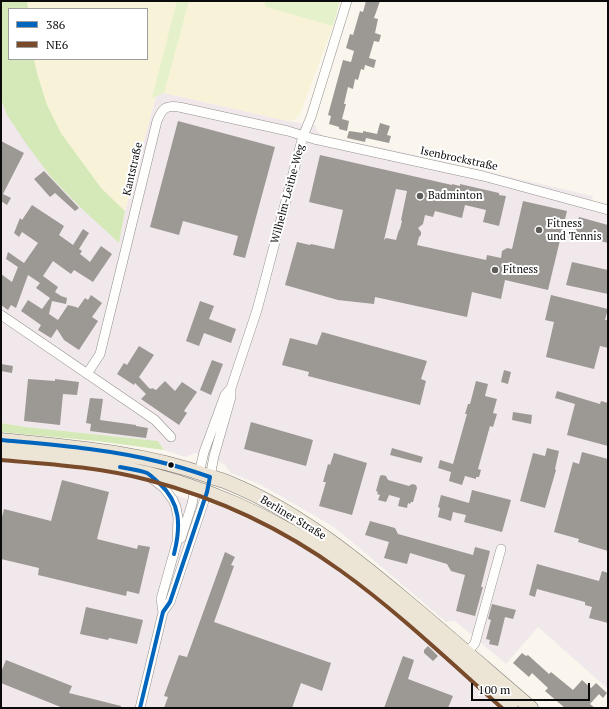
<!DOCTYPE html>
<html>
<head>
<meta charset="utf-8">
<style>
	body { margin:0 }
	#map { position:relative; width:609px; height:709px; overflow:hidden; background:#faf6ed; font-family:"PT Serif",serif }
	canvas { display:block }
	.frame { position:absolute; inset:0; border:2px solid #0b0b0b; pointer-events:none }
	.legend { position:absolute; left:8px; top:8px; width:140px; height:52px; box-sizing:border-box; background:#fff; border:1px solid #9d9d9d; margin:0; padding:5px 7px; list-style:none; font-size:12px; color:#0b0b0b }
	.legend li { display:flex; align-items:center; gap:8px; height:20px }
	.legend b { width:20px; border:1px solid #9d9d9d }
	.scale { position:absolute; left:471px; top:683px; width:119px; height:18px; box-sizing:border-box; border:2px solid #0b0b0b; border-top:0; padding-left:5px; font-size:12px; line-height:14px; white-space:nowrap; color:#0b0b0b; -webkit-text-stroke:3px #fff; paint-order:stroke }
</style>
</head>
<body>
<div id="map">
<canvas width="609" height="709"></canvas>
<div class="frame"></div>
<ul class="legend">
<li><b style="height:5px;background:#0065bd"></b>386</li>
<li><b style="height:5px;background:#7a4b2a"></b>NE6</li>
</ul>
<div class="scale">100 m</div>
</div>
<script>
const context = document.querySelector('canvas').getContext('2d');
context.lineJoin = 'round';
function fill(path, color) { context.fillStyle = color; context.fill(path, 'evenodd'); }
function stroke(path, color, width, dash) { context.strokeStyle = color; context.lineWidth = width; context.lineCap = dash ? 'butt' : 'round'; context.setLineDash(dash || []); context.stroke(path); }
function write(font, color, halo, rows, align = 'center') {
  context.font = font + ' "PT Serif",serif'; context.lineWidth = 4; context.setLineDash([]); context.textBaseline = 'middle'; context.strokeStyle = halo; context.fillStyle = color; for (const [text, x, y, turn = 0] of rows) {
    context.save(); context.translate(x, y); context.rotate((+turn || 0) * Math.PI / 180); context.textAlign = isNaN(turn) ? turn : align; if (halo) context.strokeText(text, 0, 0); context.fillText(text, 0, 0); context.restore();
  }
}
fill(new Path2D(`
	M 164,93 L 288,121 L 316,126 L 317,131 L 324,136 L 388,149 L 593,196 L 589,210 L 608,216 L 608,689 L 538,627 L 506,664 L 455,621 L 446,622 L 377,563 L 335,528 L 315,516 L 261,485 L 231,473 L 225,465 L 217,461 L 196,453 L 185,457 L 164,450 L 158,441 L 26,427 L 1,423 L 1,99 L 7,115 L 119,243 L 125,211 L 156,96 Z
	M 1,458 L 80,464 L 99,470 L 152,483 L 161,490 L 207,506 L 212,504 L 217,505 L 253,521 L 327,559 L 350,575 L 505,708 L 1,708 Z`), '#f1e8ec');
fill(new Path2D(`
	M 27,1 L 340,1 L 333,26 L 300,114 L 294,120 L 288,121 L 164,93 L 156,96 L 125,211 L 101,188 L 61,133 L 47,105 L 37,73 L 34,59 L 147,59 L 147,9 L 28,9 Z`), '#f8f3d8');
fill(new Path2D(`
	M 177,1 L 189,1 L 164,93 L 152,98 Z
	M 265,1 L 340,1 L 333,26 L 266,7 L 265,5 Z`), '#e4f1cb');
fill(new Path2D(`
	M 1,1 L 27,1 L 28,9 L 9,9 L 9,59 L 34,59 L 37,73 L 47,105 L 61,133 L 101,188 L 125,211 L 119,243 L 80,207 L 51,177 L 27,145 L 7,115 L 1,99 Z
	M 1,423 L 26,427 L 158,441 L 164,450 L 97,441 L 1,432 Z`), '#d5e9b8');
fill(new Path2D(`
	M 366,1 L 380,1 L 374,18 L 378,19 L 375,33 L 381,35 L 379,42 L 374,41 L 369,58 L 376,60 L 374,68 L 365,65 L 364,70 L 361,69 L 358,80 L 355,79 L 353,89 L 348,87 L 344,104 L 346,104 L 342,119 L 349,121 L 347,131 L 339,129 L 339,127 L 329,124 L 331,116 L 328,115 L 343,60 L 351,62 L 354,51 L 346,48 L 350,34 L 353,35 L 360,11 L 363,12 Z
	M 178,121 L 275,147 L 245,258 L 233,255 L 238,236 L 183,221 L 179,235 L 150,227 Z
	M 380,123 L 390,126 L 387,135 L 391,136 L 389,143 L 366,138 L 365,142 L 347,138 L 349,131 L 363,133 L 363,131 L 377,134 Z
	M 1,141 L 24,153 L 3,194 L 11,198 L 7,205 L 1,201 Z
	M 320,155 L 452,185 L 452,184 L 460,186 L 460,184 L 499,193 L 499,195 L 506,196 L 499,226 L 483,222 L 486,210 L 465,205 L 462,218 L 435,211 L 433,217 L 425,215 L 423,224 L 418,228 L 421,232 L 421,235 L 419,237 L 417,245 L 486,260 L 487,255 L 501,258 L 502,251 L 507,248 L 512,249 L 523,201 L 567,211 L 548,290 L 505,280 L 501,299 L 472,292 L 467,317 L 375,297 L 374,304 L 338,300 L 285,285 L 297,242 L 310,245 L 311,244 L 334,249 L 343,210 L 309,202 ZM 396,189 L 407,191 L 401,220 L 402,221 L 400,229 L 399,230 L 396,240 L 386,238 L 384,240 Z
	M 44,171 L 79,208 L 75,211 L 55,193 L 50,197 L 34,179 Z
	M 32,205 L 64,226 L 59,235 L 73,245 L 83,229 L 89,233 L 79,249 L 82,251 L 80,254 L 90,262 L 101,246 L 112,254 L 93,282 L 74,270 L 71,274 L 53,261 L 43,276 L 58,287 L 55,292 L 61,296 L 67,298 L 66,304 L 52,301 L 49,314 L 58,320 L 68,305 L 76,307 L 78,308 L 85,298 L 88,300 L 91,295 L 102,303 L 92,317 L 98,321 L 79,350 L 64,340 L 57,329 L 51,338 L 38,330 L 41,325 L 21,311 L 28,300 L 42,309 L 50,298 L 36,288 L 40,283 L 28,275 L 16,308 L 11,305 L 8,310 L 1,305 L 1,274 L 12,282 L 18,267 L 6,259 L 8,252 L 24,263 L 38,243 L 22,232 L 19,237 L 14,233 L 20,218 L 22,220 Z
	M 579,217 L 608,225 L 608,243 L 575,234 Z
	M 572,262 L 608,270 L 608,294 L 566,285 Z
	M 551,295 L 608,309 L 605,320 L 608,320 L 608,348 L 600,346 L 594,369 L 546,357 L 554,322 L 545,320 Z
	M 200,301 L 214,306 L 209,319 L 236,329 L 231,343 L 204,333 L 199,346 L 186,341 Z
	M 322,332 L 427,361 L 421,379 L 426,381 L 420,405 L 308,376 L 309,372 L 282,365 L 290,338 L 317,345 Z
	M 139,346 L 154,355 L 139,377 L 149,388 L 151,389 L 152,388 L 156,390 L 165,381 L 175,391 L 182,382 L 197,392 L 184,411 L 187,413 L 179,425 L 141,399 L 146,394 L 135,383 L 134,385 L 117,374 L 124,363 L 127,365 Z
	M 212,360 L 223,364 L 211,395 L 200,390 Z
	M 1,364 L 13,366 L 12,373 L 1,371 Z
	M 504,370 L 511,372 L 508,384 L 501,382 Z
	M 28,379 L 55,381 L 55,379 L 79,382 L 77,395 L 63,394 L 60,425 L 24,421 Z
	M 476,381 L 488,384 L 485,396 L 497,399 L 493,413 L 497,414 L 493,427 L 490,426 L 478,469 L 481,470 L 479,477 L 476,477 L 476,479 L 465,476 L 462,485 L 449,481 L 451,472 L 438,468 L 440,460 L 453,464 L 467,414 L 465,414 L 468,404 L 470,404 Z
	M 557,391 L 600,404 L 601,401 L 608,403 L 608,446 L 567,435 L 575,404 L 555,398 Z
	M 90,398 L 103,399 L 100,420 L 136,425 L 136,426 L 148,428 L 146,438 L 90,431 L 91,424 L 86,423 Z
	M 513,412 L 532,415 L 531,424 L 512,420 Z
	M 251,422 L 313,440 L 306,466 L 244,449 Z
	M 392,448 L 423,457 L 421,463 L 390,455 Z
	M 547,448 L 559,451 L 555,469 L 556,470 L 545,508 L 520,501 L 533,453 L 545,456 Z
	M 582,452 L 608,459 L 608,551 L 578,542 L 579,539 L 554,532 L 573,462 L 579,464 Z
	M 334,453 L 367,463 L 352,515 L 319,506 L 326,482 L 323,482 L 328,464 L 330,465 Z
	M 382,475 L 386,476 L 388,480 L 409,486 L 412,484 L 416,485 L 417,488 L 413,502 L 411,502 L 410,504 L 408,503 L 407,508 L 398,506 L 400,498 L 389,495 L 386,502 L 378,500 L 380,495 L 377,494 L 378,492 L 376,491 L 380,476 Z
	M 62,480 L 109,492 L 97,539 L 137,549 L 138,545 L 150,547 L 139,594 L 127,591 L 126,596 L 38,575 L 39,568 L 1,559 L 1,521 L 4,509 L 51,521 Z
	M 472,490 L 511,500 L 502,532 L 464,522 L 466,515 L 453,512 L 451,521 L 438,517 L 440,508 L 438,507 L 441,495 L 469,503 Z
	M 370,521 L 395,528 L 398,534 L 473,555 L 475,547 L 490,551 L 481,587 L 483,587 L 475,616 L 456,611 L 465,575 L 451,571 L 447,564 L 410,553 L 407,564 L 384,558 L 389,542 L 365,535 Z
	M 225,552 L 235,557 L 231,565 L 234,566 L 214,622 L 331,663 L 322,691 L 301,683 L 292,708 L 164,708 L 168,697 L 164,696 L 179,655 L 187,657 Z
	M 537,564 L 599,581 L 602,571 L 608,573 L 608,623 L 589,618 L 592,607 L 585,605 L 585,602 L 537,589 L 535,597 L 529,595 Z
	M 492,604 L 516,610 L 513,619 L 505,617 L 498,646 L 489,644 L 490,640 L 486,639 L 491,620 L 488,619 Z
	M 86,607 L 143,620 L 137,644 L 109,638 L 108,640 L 80,634 Z
	M 428,646 L 438,656 L 433,661 L 424,653 L 424,650 Z
	M 522,653 L 526,656 L 528,655 L 549,674 L 551,672 L 573,690 L 582,680 L 591,688 L 596,683 L 607,693 L 603,698 L 599,694 L 590,704 L 595,708 L 565,708 L 545,691 L 548,688 L 532,673 L 529,677 L 513,663 Z
	M 403,656 L 414,660 L 408,679 L 453,696 L 448,708 L 384,708 Z
	M 6,660 L 72,686 L 69,693 L 121,706 L 121,708 L 63,708 L 1,683 L 1,672 Z`), '#9c9894');
const street = new Path2D(`
	M 1,315 L 155,420 L 171,437
	M 87,374 L 100,354 L 125,252 L 157,121 C 162,109 165,105 179,107 L 288,131 L 314,139 L 483,176 L 608,210
	M 199,473 L 204,452 L 225,395 L 231,388
	M 210,477 L 214,456 L 231,397 L 231,388 L 257,310 L 264,284 L 303,136 L 311,117 L 347,1
	M 181,538 L 192,504 L 195,488
	M 163,612 L 170,602 L 207,492
	M 467,653 L 475,643 L 501,549
	M 140,708 L 163,612 L 161,599 L 177,542 L 178,518 L 176,507 L 173,500 L 164,488 L 149,476`);
const primary = new Path2D(`
	M 1,440 C 71,447 142,452 209,476 C 216,479 223,480 229,483 C 295,510 351,555 405,600 C 447,635 489,672 531,708
	M 1,454 C 40,457 79,459 118,467 C 199,482 277,518 343,565 C 374,587 402,611 430,636 C 457,660 484,684 511,708`);
stroke(street, '#93918d', 10);
stroke(primary, '#807e7a', 15);
stroke(street, '#fefefc', 9);
stroke(primary, '#ece5d6', 14);
stroke(new Path2D(`
	M 1,440 C 54,445 108,449 160,462 C 177,466 193,471 210,477 L 207,492 L 170,602 L 163,612 L 140,708
	M 120,467 C 126,468 142,471 147,473 C 151,475 155,480 159,483 C 181,503 181,526 174,554`), '#0065bd', 4);
stroke(new Path2D(`
	M 1,460 C 50,464 100,467 148,480 C 217,498 283,529 341,571 C 398,612 449,661 502,708`), '#7a4b2a', 4);
for (const [x, y, r, color] of [
	[420,196,4,"#5f5d5a"],
	[539,230,4,"#5f5d5a"],
	[495,270,4,"#5f5d5a"],
	[171,465,3.5,"#0b0b0b"]
]) { const dot = new Path2D(); dot.arc(x, y, r, 0, 2 * Math.PI); context.fillStyle = color; context.fill(dot); stroke(dot, '#fff', 1.5); }
write('11px', '#0b0b0b', '#fff', [
	["Isenbrockstraße",459,159,12],
	["Kantstraße",133,169,-77],
	["Wilhelm-Leithe-Weg",288,194,-75],
	["Berliner Straße",293,518,31]
]);
write('11px', '#0b0b0b', '#fff', [
	["Badminton",428,196],
	["Fitness",547,224],
	["und Tennis",547,237],
	["Fitness",503,270]
], 'left');
</script>
</body>
</html>
